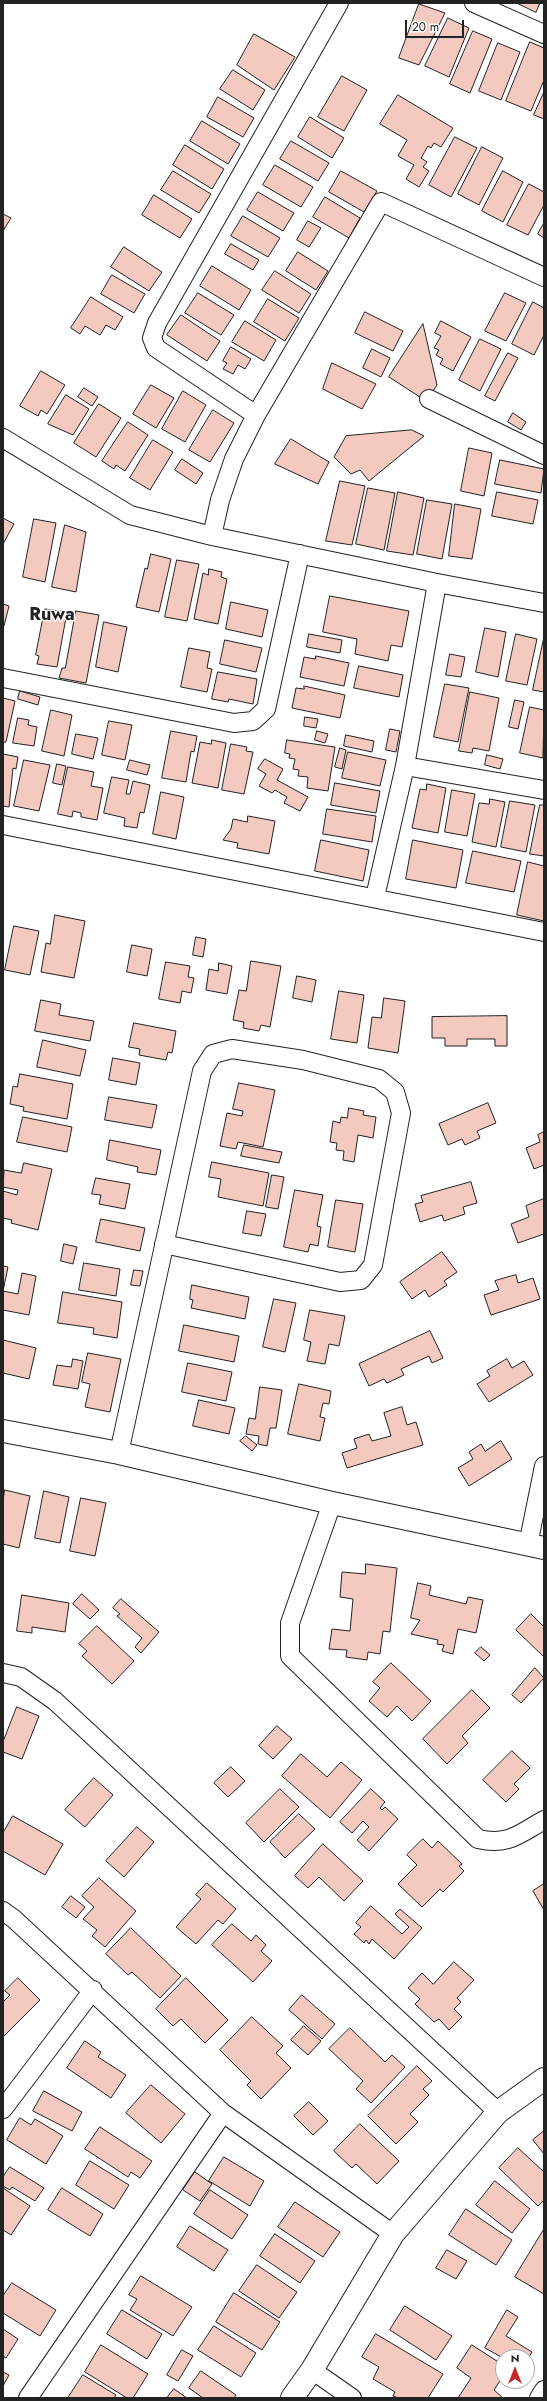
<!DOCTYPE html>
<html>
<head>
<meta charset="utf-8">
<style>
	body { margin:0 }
	#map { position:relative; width:547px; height:2401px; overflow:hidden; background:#fff; font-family:Jost,sans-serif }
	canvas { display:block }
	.frame { position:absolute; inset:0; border:4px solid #222; pointer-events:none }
	.north { position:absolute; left:495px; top:2349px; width:40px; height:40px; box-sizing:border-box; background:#fff; border:1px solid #a7a7a7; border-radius:50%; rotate:0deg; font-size:11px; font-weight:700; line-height:16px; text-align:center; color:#222 }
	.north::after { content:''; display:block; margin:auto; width:14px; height:18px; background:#c62828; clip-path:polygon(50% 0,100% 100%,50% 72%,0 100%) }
	.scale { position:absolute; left:405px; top:20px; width:59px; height:18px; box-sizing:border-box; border:2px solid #222; border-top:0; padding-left:5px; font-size:12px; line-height:14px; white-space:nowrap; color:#222; -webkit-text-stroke:3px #fff; paint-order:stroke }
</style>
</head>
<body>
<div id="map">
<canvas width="547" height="2401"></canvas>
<div class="frame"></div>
<div class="north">N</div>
<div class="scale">20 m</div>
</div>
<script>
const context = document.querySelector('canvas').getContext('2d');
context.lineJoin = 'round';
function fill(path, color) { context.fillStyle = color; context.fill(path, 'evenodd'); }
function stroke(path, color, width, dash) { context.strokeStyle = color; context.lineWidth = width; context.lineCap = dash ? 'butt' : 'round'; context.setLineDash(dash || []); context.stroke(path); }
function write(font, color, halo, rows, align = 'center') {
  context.font = font + ' Jost,sans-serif'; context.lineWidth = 3; context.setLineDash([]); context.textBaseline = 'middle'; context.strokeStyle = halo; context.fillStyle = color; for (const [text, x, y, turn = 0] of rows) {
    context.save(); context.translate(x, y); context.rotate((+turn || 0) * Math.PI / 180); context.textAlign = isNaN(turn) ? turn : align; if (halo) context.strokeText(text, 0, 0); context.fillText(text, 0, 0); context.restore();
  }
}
const building = new Path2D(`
	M 517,3 L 540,3 L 536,12 Z
	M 419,4 L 445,13 L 419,65 L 399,58 Z
	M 448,18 L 469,28 L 449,77 L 425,66 Z
	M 473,31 L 492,39 L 470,93 L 450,84 Z
	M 254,34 L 295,57 L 274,90 L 237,65 Z
	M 530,42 L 544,48 L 544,80 L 531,111 L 506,101 Z
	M 498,43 L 520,52 L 501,100 L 479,91 Z
	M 233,70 L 265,90 L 253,110 L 220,89 Z
	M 342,76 L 367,90 L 344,131 L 318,117 Z
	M 544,92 L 544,119 L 534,115 Z
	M 398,95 L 453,128 L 441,147 L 434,143 L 431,148 L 428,146 L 421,158 L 427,162 L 423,167 L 429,171 L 419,187 L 406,179 L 414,165 L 398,156 L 407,140 L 380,124 Z
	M 218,97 L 254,118 L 243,137 L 207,117 Z
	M 310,117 L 344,138 L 332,158 L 298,137 Z
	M 202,121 L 240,144 L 228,164 L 190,141 Z
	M 455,137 L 477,148 L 451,197 L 429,185 Z
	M 291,141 L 329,163 L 318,181 L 280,159 Z
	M 185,145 L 224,169 L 212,189 L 173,165 Z
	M 482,147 L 503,158 L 479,205 L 458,194 Z
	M 275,165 L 313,187 L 301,207 L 263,185 Z
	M 173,171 L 211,194 L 199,213 L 161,190 Z
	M 341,171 L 377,191 L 364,212 L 329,192 Z
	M 503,171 L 523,182 L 503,222 L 482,211 Z
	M 529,184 L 544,192 L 544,205 L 528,235 L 507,225 Z
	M 258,192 L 294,213 L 283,231 L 247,210 Z
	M 154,195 L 192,219 L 180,238 L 142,215 Z
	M 325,197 L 360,218 L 349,238 L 313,217 Z
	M 3,214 L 11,218 L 3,231 Z
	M 243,216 L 280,238 L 268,257 L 231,236 Z
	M 308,221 L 321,228 L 309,247 L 297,240 Z
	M 544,223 L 544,238 L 538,234 Z
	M 231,244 L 259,260 L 253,270 L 225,254 Z
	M 124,247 L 162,272 L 149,291 L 111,267 Z
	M 298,252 L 328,271 L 316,290 L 286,271 Z
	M 212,266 L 251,290 L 239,310 L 200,286 Z
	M 275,271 L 311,294 L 299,313 L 262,290 Z
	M 112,275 L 145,294 L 134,313 L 101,294 Z
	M 198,293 L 234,315 L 221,335 L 185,313 Z
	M 505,293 L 526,303 L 506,341 L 485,331 Z
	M 91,297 L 123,317 L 115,330 L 106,325 L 100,335 L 85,326 L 80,334 L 71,328 Z
	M 268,299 L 299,318 L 285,341 L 254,322 Z
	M 533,302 L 544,308 L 544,335 L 534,355 L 512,344 Z
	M 365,312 L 403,331 L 393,351 L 355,333 Z
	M 181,315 L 220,341 L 207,361 L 167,335 Z
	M 245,321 L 276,340 L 264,361 L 232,342 Z
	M 441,321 L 471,337 L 453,371 L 440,364 L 443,359 L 436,355 L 439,350 L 434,348 L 441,336 L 435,333 Z
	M 423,324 L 437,385 L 426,401 L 389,377 Z
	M 480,339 L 501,349 L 480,391 L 459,380 Z
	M 231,347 L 251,359 L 245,369 L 238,365 L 233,374 L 223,369 L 227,363 L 223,361 Z
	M 372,349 L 390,358 L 381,377 L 363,368 Z
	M 508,353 L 518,358 L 495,401 L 485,396 Z
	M 332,363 L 376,384 L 362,409 L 323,389 Z
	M 41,371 L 65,385 L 47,414 L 41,410 L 38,416 L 20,406 Z
	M 151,385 L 174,398 L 156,428 L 133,414 Z
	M 84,388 L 98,397 L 92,406 L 78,397 Z
	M 183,391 L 206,405 L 185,442 L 162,429 Z
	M 66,395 L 89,409 L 73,435 L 48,424 Z
	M 99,404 L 121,418 L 96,457 L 74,443 Z
	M 213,410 L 234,423 L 210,462 L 189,450 Z
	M 513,413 L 526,422 L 521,430 L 508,422 Z
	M 128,422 L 148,435 L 125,471 L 116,465 L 114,469 L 102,461 Z
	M 412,430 L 424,436 L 369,481 L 360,470 L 351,474 L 334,457 L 346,436 Z
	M 291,439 L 329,462 L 318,484 L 275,464 Z
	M 153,440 L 173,452 L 150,490 L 130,478 Z
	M 469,448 L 492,453 L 484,496 L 461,491 Z
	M 182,459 L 203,473 L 196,484 L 175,470 Z
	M 500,460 L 544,469 L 541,493 L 495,484 Z
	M 340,481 L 365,486 L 352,545 L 326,541 Z
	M 368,488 L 395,493 L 384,550 L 356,544 Z
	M 398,492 L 424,498 L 413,555 L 387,551 Z
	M 497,492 L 538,500 L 533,524 L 492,516 Z
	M 427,500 L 452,504 L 442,559 L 417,554 Z
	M 455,504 L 481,509 L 472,559 L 449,556 Z
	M 3,518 L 14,524 L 3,544 Z
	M 34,519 L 56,523 L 45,582 L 23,577 Z
	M 65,525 L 86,532 L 76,592 L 52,587 Z
	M 151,554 L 171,559 L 159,612 L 136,607 L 145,568 L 147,569 Z
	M 177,560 L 199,564 L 187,621 L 165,617 Z
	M 209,569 L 222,572 L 221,577 L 227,579 L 218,624 L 194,619 L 203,573 L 208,575 Z
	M 330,596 L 409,611 L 402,647 L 391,645 L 388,661 L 355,654 L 357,639 L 323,632 Z
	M 231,602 L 268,610 L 262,637 L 226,629 Z
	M 3,604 L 9,606 L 4,626 L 3,626 Z
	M 45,609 L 67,612 L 57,667 L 37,664 L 39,656 L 36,655 Z
	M 76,611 L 99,615 L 86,683 L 59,678 L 62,668 L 65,668 Z
	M 104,622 L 127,627 L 118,672 L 96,667 Z
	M 485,628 L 506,632 L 498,677 L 476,672 Z
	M 309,634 L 342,640 L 340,653 L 307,647 Z
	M 516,634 L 537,639 L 527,685 L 506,681 Z
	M 544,637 L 544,692 L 533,690 Z
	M 225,640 L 262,648 L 256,672 L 220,664 Z
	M 189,648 L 210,652 L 207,668 L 212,669 L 207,692 L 181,687 Z
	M 450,654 L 465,657 L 461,677 L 446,675 Z
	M 316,656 L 349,663 L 344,686 L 300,677 L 304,657 L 315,659 Z
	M 359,666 L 403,675 L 399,697 L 354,688 Z
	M 218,672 L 257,679 L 253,704 L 229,699 L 228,702 L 212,699 Z
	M 445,684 L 469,688 L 458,742 L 434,737 Z
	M 304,686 L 345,695 L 340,718 L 292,708 L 296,688 L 304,689 Z
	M 20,691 L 40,697 L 38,705 L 18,699 Z
	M 470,692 L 499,698 L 489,751 L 473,748 L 472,753 L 459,751 Z
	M 3,698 L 15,701 L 6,742 L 3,742 Z
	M 515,700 L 524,702 L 518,729 L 509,727 Z
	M 530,707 L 544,710 L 543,758 L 520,753 Z
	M 51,710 L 72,715 L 64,756 L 42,751 Z
	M 305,717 L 318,719 L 316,728 L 304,726 Z
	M 18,718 L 29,720 L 28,725 L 37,727 L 34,746 L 13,743 Z
	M 109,721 L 132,725 L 125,760 L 102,755 Z
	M 390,729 L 400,731 L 396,752 L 386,750 Z
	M 171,731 L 197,736 L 194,752 L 191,751 L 186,782 L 162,778 Z
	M 317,731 L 328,734 L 325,743 L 315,740 Z
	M 76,734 L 98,738 L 93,759 L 72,754 Z
	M 346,735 L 374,741 L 372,752 L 344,746 Z
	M 212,740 L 226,743 L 218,788 L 192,783 L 200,742 L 211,744 Z
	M 287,740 L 335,747 L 328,791 L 307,788 L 308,777 L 298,776 L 299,770 L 293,769 L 295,759 L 289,758 L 290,754 L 285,753 Z
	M 231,744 L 247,747 L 246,751 L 253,752 L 244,794 L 222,790 Z
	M 340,748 L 346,750 L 342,769 L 335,767 Z
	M 348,752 L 386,760 L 380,786 L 342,778 Z
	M 3,754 L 18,757 L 16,769 L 13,768 L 9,807 L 3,806 Z
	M 487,755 L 503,759 L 500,769 L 485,765 Z
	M 265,759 L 283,769 L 277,780 L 308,797 L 300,811 L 284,803 L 287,797 L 275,790 L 272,793 L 259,786 L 266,774 L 258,769 Z
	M 24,760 L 50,765 L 39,811 L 14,806 Z
	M 130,760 L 150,765 L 147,775 L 127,770 Z
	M 57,764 L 66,766 L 62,785 L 53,783 Z
	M 68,767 L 94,772 L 91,786 L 103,788 L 97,820 L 81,817 L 81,813 L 73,811 L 72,817 L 58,814 Z
	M 112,777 L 129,780 L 126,794 L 130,794 L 133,781 L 150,785 L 144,813 L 140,812 L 137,828 L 124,826 L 125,818 L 104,813 Z
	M 335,783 L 380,791 L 376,813 L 331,805 Z
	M 427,784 L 446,788 L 438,833 L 412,828 L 420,789 L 426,790 Z
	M 452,790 L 475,794 L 467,836 L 445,832 Z
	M 161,792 L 184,797 L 176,839 L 153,834 Z
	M 490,799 L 505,802 L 496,847 L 472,842 L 479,803 L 489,804 Z
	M 510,801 L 535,805 L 526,852 L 501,847 Z
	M 540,805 L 544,805 L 544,856 L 530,854 Z
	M 327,809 L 376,816 L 372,842 L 323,834 Z
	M 248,816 L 275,821 L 269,854 L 237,848 L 238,843 L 223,840 L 231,829 L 233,819 L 247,822 Z
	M 321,840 L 369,850 L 363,881 L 315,871 Z
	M 413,840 L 463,850 L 456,888 L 406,879 Z
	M 473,851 L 521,861 L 514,892 L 466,883 Z
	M 528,862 L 544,866 L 544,921 L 517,915 Z
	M 55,915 L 85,921 L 74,978 L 41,972 L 46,943 L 50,944 Z
	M 14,926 L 39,931 L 30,975 L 5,970 Z
	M 196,937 L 206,939 L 203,957 L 193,955 Z
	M 132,945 L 152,949 L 147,976 L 127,972 Z
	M 251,961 L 281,966 L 270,1027 L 261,1025 L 259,1031 L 243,1028 L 244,1022 L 233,1020 L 239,990 L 246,991 Z
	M 166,962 L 190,966 L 188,977 L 194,978 L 191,993 L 182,991 L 180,1003 L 159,999 Z
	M 219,963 L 232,966 L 227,994 L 206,990 L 209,969 L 218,971 Z
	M 297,976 L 316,980 L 312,1002 L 293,998 Z
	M 339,991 L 364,995 L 357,1043 L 331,1039 Z
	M 384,998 L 405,1001 L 398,1053 L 368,1048 L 372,1017 L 381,1018 Z
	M 41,1000 L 61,1004 L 59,1015 L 94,1021 L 90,1041 L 35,1031 Z
	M 507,1016 L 507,1046 L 495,1046 L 495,1039 L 467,1039 L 467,1046 L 445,1046 L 445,1038 L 432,1038 L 432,1017 Z
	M 134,1023 L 176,1031 L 172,1053 L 168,1052 L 166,1060 L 139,1055 L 140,1049 L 129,1047 Z
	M 43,1040 L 86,1050 L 80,1076 L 37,1067 Z
	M 113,1058 L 140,1063 L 136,1085 L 109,1080 Z
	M 20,1074 L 73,1084 L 67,1119 L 23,1111 L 24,1107 L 10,1104 L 13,1086 L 17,1087 Z
	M 239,1083 L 275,1090 L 263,1147 L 238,1142 L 236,1149 L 220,1146 L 227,1113 L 242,1116 L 243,1111 L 233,1109 Z
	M 109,1097 L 157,1105 L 152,1128 L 105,1120 Z
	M 488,1103 L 496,1123 L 477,1131 L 480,1138 L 465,1145 L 462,1139 L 448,1145 L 439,1124 Z
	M 349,1108 L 364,1111 L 363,1115 L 376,1117 L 373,1138 L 358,1135 L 354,1162 L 343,1160 L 344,1151 L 336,1150 L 337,1143 L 330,1142 L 333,1121 L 340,1123 L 341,1117 L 347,1118 Z
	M 23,1117 L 72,1127 L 67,1152 L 17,1142 Z
	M 544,1132 L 544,1165 L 534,1169 L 526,1148 L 540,1142 L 538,1135 Z
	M 110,1140 L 161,1150 L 156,1175 L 137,1172 L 138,1167 L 107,1160 Z
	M 244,1145 L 282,1152 L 279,1163 L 241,1156 Z
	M 212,1162 L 269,1173 L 263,1206 L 218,1197 L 221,1179 L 209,1177 Z
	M 24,1163 L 52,1169 L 38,1230 L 11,1223 L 12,1220 L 3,1218 L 3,1191 L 17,1195 L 18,1190 L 3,1187 L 4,1170 L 21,1173 Z
	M 272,1175 L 284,1177 L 278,1209 L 266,1207 Z
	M 96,1178 L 130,1184 L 125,1209 L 99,1204 L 101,1195 L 92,1194 Z
	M 471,1182 L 477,1203 L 463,1207 L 465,1214 L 444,1221 L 442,1215 L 420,1222 L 415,1204 L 423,1202 L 421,1196 Z
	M 295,1190 L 323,1195 L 317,1226 L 321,1227 L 318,1246 L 310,1244 L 308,1252 L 284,1247 Z
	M 544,1199 L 544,1234 L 518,1243 L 511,1224 L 529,1217 L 526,1206 Z
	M 336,1200 L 363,1204 L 355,1252 L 328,1247 Z
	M 247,1211 L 266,1214 L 261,1236 L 243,1233 Z
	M 101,1219 L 145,1228 L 140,1251 L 96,1242 Z
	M 64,1244 L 77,1247 L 73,1264 L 61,1261 Z
	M 442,1252 L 457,1272 L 444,1281 L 447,1285 L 429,1297 L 425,1290 L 412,1299 L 400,1282 Z
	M 84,1263 L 120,1269 L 116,1296 L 79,1290 Z
	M 3,1266 L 8,1267 L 3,1291 L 18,1294 L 22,1273 L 36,1276 L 29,1315 L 3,1310 Z
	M 134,1270 L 143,1271 L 140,1286 L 131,1285 Z
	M 516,1275 L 518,1283 L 533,1278 L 540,1299 L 491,1315 L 484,1295 L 499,1290 L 495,1281 Z
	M 192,1285 L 249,1297 L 245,1319 L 191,1308 L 193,1300 L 190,1299 Z
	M 63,1292 L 122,1302 L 117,1338 L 93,1334 L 94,1328 L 58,1323 Z
	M 274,1299 L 296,1303 L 285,1352 L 263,1347 Z
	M 310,1310 L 345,1316 L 339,1346 L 329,1344 L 325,1364 L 307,1361 L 311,1342 L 304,1340 Z
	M 184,1325 L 239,1336 L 234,1362 L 179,1351 Z
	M 430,1331 L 443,1358 L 432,1363 L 429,1356 L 401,1369 L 404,1375 L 387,1383 L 384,1379 L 369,1386 L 359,1364 Z
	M 3,1340 L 36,1348 L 29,1379 L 3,1373 Z
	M 88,1353 L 121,1359 L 110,1412 L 85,1407 L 90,1384 L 82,1382 Z
	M 73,1359 L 83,1361 L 78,1389 L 53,1385 L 57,1365 L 71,1367 Z
	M 507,1359 L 512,1368 L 524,1361 L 533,1375 L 489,1402 L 477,1384 L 490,1376 L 487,1371 Z
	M 188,1363 L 232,1372 L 226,1401 L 182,1392 Z
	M 299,1384 L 331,1391 L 329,1404 L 323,1403 L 320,1417 L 325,1418 L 320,1441 L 288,1434 Z
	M 260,1387 L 282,1390 L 276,1428 L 270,1428 L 267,1446 L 258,1444 L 259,1436 L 246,1434 L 249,1418 L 255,1419 Z
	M 199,1400 L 235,1408 L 229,1434 L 193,1426 Z
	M 402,1407 L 407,1425 L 416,1422 L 423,1445 L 347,1468 L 342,1453 L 357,1448 L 354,1439 L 369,1434 L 372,1441 L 391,1436 L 384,1413 Z
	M 246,1436 L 257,1445 L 252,1451 L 240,1441 Z
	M 501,1441 L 512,1459 L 469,1486 L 458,1468 L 473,1459 L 469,1452 L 481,1444 L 485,1451 Z
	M 5,1490 L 30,1496 L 19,1548 L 3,1544 L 3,1501 Z
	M 44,1491 L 69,1497 L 60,1543 L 35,1538 Z
	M 81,1498 L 106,1503 L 95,1556 L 70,1551 Z
	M 366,1564 L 397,1568 L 390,1632 L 383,1631 L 380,1654 L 368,1652 L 367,1660 L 346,1657 L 347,1650 L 329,1649 L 332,1629 L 350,1631 L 353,1599 L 340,1597 L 342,1572 L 365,1574 Z
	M 418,1583 L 431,1586 L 429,1595 L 466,1604 L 468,1597 L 483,1600 L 476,1633 L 458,1629 L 453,1654 L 442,1651 L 444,1645 L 437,1644 L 438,1640 L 411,1634 L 420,1620 L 411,1618 Z
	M 82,1594 L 99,1610 L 90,1619 L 73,1604 Z
	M 22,1595 L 69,1603 L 65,1632 L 32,1627 L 32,1633 L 17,1631 Z
	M 121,1599 L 159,1632 L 141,1653 L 135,1647 L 142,1638 L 117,1616 L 120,1614 L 113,1608 Z
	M 531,1614 L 544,1627 L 544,1657 L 516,1630 Z
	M 97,1626 L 134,1661 L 112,1684 L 82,1656 L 87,1651 L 79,1644 Z
	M 481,1647 L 490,1655 L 484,1661 L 475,1653 Z
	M 391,1663 L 431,1701 L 412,1721 L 397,1706 L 387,1717 L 369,1701 L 380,1688 L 373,1682 Z
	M 535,1668 L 544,1678 L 521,1703 L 512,1695 Z
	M 472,1690 L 490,1708 L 462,1736 L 468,1743 L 447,1764 L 423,1739 Z
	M 17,1707 L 39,1716 L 22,1759 L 3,1752 L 3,1742 Z
	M 277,1726 L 292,1739 L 273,1759 L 259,1746 Z
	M 512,1751 L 530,1768 L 514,1784 L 519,1789 L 506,1802 L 483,1780 Z
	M 301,1754 L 327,1777 L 341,1762 L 362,1780 L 330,1818 L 282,1776 Z
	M 231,1767 L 245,1781 L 228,1797 L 214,1783 Z
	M 94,1778 L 113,1795 L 85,1827 L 65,1810 Z
	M 280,1789 L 299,1807 L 264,1842 L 246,1823 Z
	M 371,1789 L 385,1802 L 380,1808 L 382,1810 L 385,1807 L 398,1819 L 369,1851 L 357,1840 L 369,1827 L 363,1821 L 352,1833 L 340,1822 Z
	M 299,1814 L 315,1829 L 285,1858 L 270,1842 Z
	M 13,1816 L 63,1844 L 45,1875 L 3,1851 L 3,1833 Z
	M 137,1827 L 154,1842 L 124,1877 L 106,1861 Z
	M 423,1839 L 432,1848 L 438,1841 L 462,1864 L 459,1866 L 464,1871 L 443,1892 L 440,1889 L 422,1907 L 398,1884 L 417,1865 L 407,1855 Z
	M 323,1844 L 363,1881 L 344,1901 L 319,1877 L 308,1888 L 295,1876 Z
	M 99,1878 L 136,1911 L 105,1947 L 92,1936 L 97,1930 L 83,1919 L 94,1907 L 82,1896 Z
	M 207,1883 L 236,1909 L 223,1924 L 218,1920 L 196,1944 L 176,1927 L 201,1899 L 196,1895 Z
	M 544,1884 L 544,1910 L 533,1891 Z
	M 71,1896 L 85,1907 L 76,1918 L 62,1907 Z
	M 371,1906 L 402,1934 L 409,1927 L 395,1914 L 400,1909 L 422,1928 L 394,1959 L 372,1939 L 369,1944 L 366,1940 L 364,1943 L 354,1934 L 361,1927 L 356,1923 Z
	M 232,1924 L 251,1941 L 256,1935 L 266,1945 L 261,1951 L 272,1961 L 253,1982 L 212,1945 Z
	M 131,1928 L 181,1976 L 160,1998 L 132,1972 L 128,1975 L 106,1954 Z
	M 454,1962 L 474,1980 L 457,1998 L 461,2002 L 454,2009 L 462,2017 L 449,2030 L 439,2019 L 434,2022 L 415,2004 L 420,1999 L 408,1988 L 422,1973 L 433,1984 Z
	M 18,1978 L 40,2000 L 3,2037 L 3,2002 L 10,1995 L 5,1991 Z
	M 186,1978 L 228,2020 L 205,2043 L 181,2019 L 173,2026 L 156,2009 Z
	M 302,1995 L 335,2024 L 322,2039 L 289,2010 Z
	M 252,2017 L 283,2046 L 276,2053 L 291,2068 L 261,2099 L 247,2085 L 251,2081 L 220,2050 Z
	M 304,2026 L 321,2041 L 308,2055 L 291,2040 Z
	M 350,2028 L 385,2062 L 392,2055 L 405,2067 L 371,2103 L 356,2089 L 363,2081 L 329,2049 Z
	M 85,2041 L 101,2052 L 98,2057 L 126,2075 L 111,2098 L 67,2068 Z
	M 417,2066 L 432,2081 L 423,2089 L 429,2095 L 410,2114 L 418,2122 L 396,2144 L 368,2116 Z
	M 151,2085 L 185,2114 L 161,2143 L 126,2113 Z
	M 44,2091 L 82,2112 L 72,2131 L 33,2111 Z
	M 309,2102 L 328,2121 L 313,2135 L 294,2116 Z
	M 20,2118 L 31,2125 L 35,2119 L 63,2136 L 46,2164 L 7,2140 Z
	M 360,2124 L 399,2161 L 377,2184 L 356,2164 L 352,2168 L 334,2151 Z
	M 100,2127 L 152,2161 L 140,2178 L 131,2172 L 128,2177 L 85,2149 Z
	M 544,2131 L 544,2154 L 533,2140 Z
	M 518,2148 L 544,2172 L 544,2200 L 538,2206 L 499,2168 Z
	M 224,2157 L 264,2181 L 250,2206 L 209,2181 Z
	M 90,2161 L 129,2185 L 114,2209 L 76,2185 Z
	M 10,2167 L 44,2188 L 35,2201 L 12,2187 L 10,2190 L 3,2186 L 3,2177 Z
	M 195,2172 L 212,2184 L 200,2201 L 183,2190 Z
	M 495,2181 L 530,2209 L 512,2233 L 476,2205 Z
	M 3,2188 L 30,2206 L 11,2235 L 3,2230 Z
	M 62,2188 L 103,2214 L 90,2236 L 48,2210 Z
	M 210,2190 L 248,2215 L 232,2239 L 194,2214 Z
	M 295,2202 L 340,2232 L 323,2257 L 278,2227 Z
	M 466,2209 L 512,2240 L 496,2265 L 449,2235 Z
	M 190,2226 L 228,2250 L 214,2271 L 177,2247 Z
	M 544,2229 L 544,2294 L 515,2277 Z
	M 275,2234 L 315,2261 L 300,2283 L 260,2256 Z
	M 447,2250 L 467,2261 L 456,2279 L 436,2268 Z
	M 257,2265 L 297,2292 L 279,2318 L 239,2291 Z
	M 141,2276 L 192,2307 L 173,2336 L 130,2310 L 137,2299 L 129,2295 Z
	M 12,2283 L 56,2310 L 40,2336 L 3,2313 L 3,2296 Z
	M 234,2293 L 280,2322 L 262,2350 L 216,2322 Z
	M 405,2306 L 452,2336 L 436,2360 L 390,2330 Z
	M 122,2310 L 162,2334 L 147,2359 L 107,2334 Z
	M 507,2310 L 518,2317 L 506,2336 L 532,2352 L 527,2360 L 527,2357 L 503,2358 L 485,2348 Z
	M 214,2326 L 256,2353 L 241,2377 L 198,2350 Z
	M 3,2329 L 18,2339 L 6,2358 L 3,2356 Z
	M 376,2334 L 443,2374 L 428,2398 L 398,2398 L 393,2396 L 395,2392 L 373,2379 L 379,2367 L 362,2357 Z
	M 101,2345 L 148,2374 L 133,2398 L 127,2398 L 85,2372 Z
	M 472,2345 L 503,2365 L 503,2376 L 494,2390 L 503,2398 L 458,2398 L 471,2378 L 457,2368 Z
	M 182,2350 L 193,2356 L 178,2381 L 167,2375 Z
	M 201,2371 L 236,2395 L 234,2398 L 203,2398 L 189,2388 Z
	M 3,2372 L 9,2375 L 3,2386 Z
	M 83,2375 L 116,2395 L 114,2398 L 68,2398 Z
	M 174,2389 L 187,2398 L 167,2398 Z`);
fill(building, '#f3c9c0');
stroke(building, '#222', 1);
const minor = new Path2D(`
	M 474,3 L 544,34
	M 429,399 L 544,455
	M 256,415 L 156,348 L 152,338 L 157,323 L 339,3
	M 3,438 L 130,515 L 212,536 L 437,583 L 544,603
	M 212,536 L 220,500 L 234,459 L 256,415 L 381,202 L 544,277
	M 3,678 L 234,723 L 253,721 L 266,709 L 300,554
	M 405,766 L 544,790
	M 3,825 L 544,932
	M 375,897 L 405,766 L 437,583
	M 119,1453 L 202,1071 L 213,1054 L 232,1049 L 303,1060 L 379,1079 L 395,1092 L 401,1113 L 373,1265 L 361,1280 L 340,1282 L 164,1244
	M 332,1503 L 290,1623 L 290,1656 L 478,1839 C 508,1846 519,1834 544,1820
	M 528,1545 L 544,1466
	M 3,1673 L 21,1677 L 55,1701 L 498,2112
	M 3,1911 L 14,1919 L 223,2113 L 393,2234
	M 3,2109 L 93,1990
	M 312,2370 L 352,2398
	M 28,2398 L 223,2113
	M 539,2398 L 544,2390`);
const tertiary = new Path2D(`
	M 3,1431 L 119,1453 L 332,1503 L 544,1548
	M 292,2398 L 312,2370 L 393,2234 L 498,2112 L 544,2079`);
stroke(minor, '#222', 20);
stroke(tertiary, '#222', 24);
stroke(minor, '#fff', 18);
stroke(tertiary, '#fff', 22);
write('bold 18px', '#222', '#fff', [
	["Ruwa",52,616]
]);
</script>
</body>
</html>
